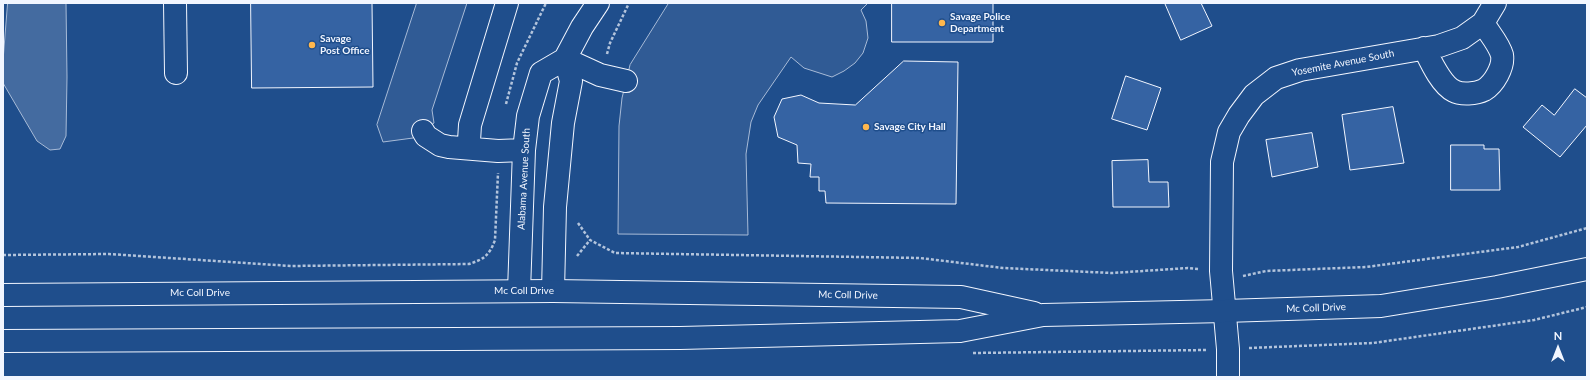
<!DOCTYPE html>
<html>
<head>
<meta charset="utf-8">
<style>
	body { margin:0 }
	#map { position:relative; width:1590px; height:380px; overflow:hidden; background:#1f4e8c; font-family:Lato,sans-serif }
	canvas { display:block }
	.frame { position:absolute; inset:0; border:4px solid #f2f6ff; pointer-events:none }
	.north { position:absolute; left:1538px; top:328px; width:40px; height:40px; -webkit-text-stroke:3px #1f4e8c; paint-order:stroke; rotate:0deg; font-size:11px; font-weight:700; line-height:16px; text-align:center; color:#f2f6ff }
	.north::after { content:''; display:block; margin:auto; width:14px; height:18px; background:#f2f6ff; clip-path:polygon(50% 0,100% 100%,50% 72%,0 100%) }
</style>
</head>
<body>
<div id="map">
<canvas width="1590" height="380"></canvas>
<div class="frame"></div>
<div class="north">N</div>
</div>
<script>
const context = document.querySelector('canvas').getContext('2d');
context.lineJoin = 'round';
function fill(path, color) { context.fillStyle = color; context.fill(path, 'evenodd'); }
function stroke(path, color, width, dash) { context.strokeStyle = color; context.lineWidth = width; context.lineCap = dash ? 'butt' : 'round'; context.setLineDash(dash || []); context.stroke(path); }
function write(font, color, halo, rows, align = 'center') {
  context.font = font + ' Lato,sans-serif'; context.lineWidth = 3; context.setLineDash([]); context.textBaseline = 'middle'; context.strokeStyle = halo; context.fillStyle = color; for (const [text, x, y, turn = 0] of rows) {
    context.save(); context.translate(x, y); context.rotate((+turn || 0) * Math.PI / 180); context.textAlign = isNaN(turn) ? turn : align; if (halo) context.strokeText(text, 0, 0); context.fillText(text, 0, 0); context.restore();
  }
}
const built = new Path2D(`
	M 417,3 L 467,3 L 432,110 L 434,123 L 413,138 L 383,142 L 377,125 Z
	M 669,3 L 868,3 L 861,10 L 866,21 L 868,38 L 863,53 L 855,63 L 844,71 L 832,77 L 804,68 L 791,57 L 758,105 L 751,122 L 746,154 L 748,235 L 618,234 L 619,126 L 622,98 L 630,65 Z`);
fill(built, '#305b95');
stroke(built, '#a8bbd7', 1);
const water = new Path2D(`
	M 8,3 L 66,3 L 67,77 L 66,136 L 60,149 L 50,150 L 37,141 L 3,83 L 3,61 Z`);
fill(water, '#446ba0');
stroke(water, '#a8bbd7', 1);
const building = new Path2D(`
	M 251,3 L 372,3 L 373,87 L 252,88 Z
	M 892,3 L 993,3 L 993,42 L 892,42 Z
	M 1165,3 L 1201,3 L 1212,26 L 1181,40 Z
	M 904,61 L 958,62 L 956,204 L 826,203 L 825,191 L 819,191 L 819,177 L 810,177 L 811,164 L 798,163 L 797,145 L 778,137 L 774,117 L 782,99 L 801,95 L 819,103 L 855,105 Z
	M 1126,76 L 1161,88 L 1147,130 L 1112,119 Z
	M 1575,89 L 1587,98 L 1587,125 L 1560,157 L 1523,127 L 1542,105 L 1554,115 Z
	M 1393,107 L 1404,163 L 1350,170 L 1342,115 Z
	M 1312,133 L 1318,167 L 1272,177 L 1266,140 Z
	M 1451,145 L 1484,145 L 1484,149 L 1499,149 L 1500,190 L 1451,190 Z
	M 1148,160 L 1149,182 L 1168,182 L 1169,207 L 1113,207 L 1112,161 Z`);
fill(building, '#3563a3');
stroke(building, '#f2f6ff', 1);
const minor = new Path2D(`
	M 175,3 L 176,73
	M 1424,48 C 1430,60 1441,85 1454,91 C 1461,95 1476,94 1484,90 C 1494,84 1504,67 1502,55 C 1499,44 1489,33 1483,23
	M 565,59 L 600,75 L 626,81
	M 423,131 L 426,136 L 440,145 L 449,147 L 498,151 L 524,150
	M 473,149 L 469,141 L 470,125 L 507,3
	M 519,291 L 524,150 L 528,116 L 541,73 L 565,59 L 582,27 L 598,3
	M 553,291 L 555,207 L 563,123 L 571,81 L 565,59
	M 1228,377 L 1228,349 L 1221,271 L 1222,162 L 1229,132 L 1239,115 L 1254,95 L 1276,78 L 1300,70 L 1439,46 L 1462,38 L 1483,23 L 1495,3`);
const major = new Path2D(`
	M 3,295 L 553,291 L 961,297 L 1034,313
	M 3,341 L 680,338 L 960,331 L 1043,315 L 1225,311 L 1381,306 L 1497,287 L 1587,269`);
stroke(minor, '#f2f6ff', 24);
stroke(major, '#f2f6ff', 24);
stroke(new Path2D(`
	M 607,54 L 610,43 L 629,3
	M 506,104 L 517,63 L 546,3
	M 578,223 L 590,240 L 615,253 L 920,258 L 1003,268 L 1112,273 L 1188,268 L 1198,269
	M 3,255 L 109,254 L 291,266 L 469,264 C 484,259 489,256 495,240 L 498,173
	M 577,256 L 590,240
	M 1243,276 L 1266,271 L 1366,267 L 1518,247 L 1587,228
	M 1249,348 L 1373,343 L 1534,320 L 1587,307
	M 973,353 L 1206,350`), '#b3c4dc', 2.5, [3, 2]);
stroke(minor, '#1f4e8c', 22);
stroke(major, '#1f4e8c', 22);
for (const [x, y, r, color] of [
	[942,23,4,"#ffb74d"],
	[312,45,4,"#ffb74d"],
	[866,127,4,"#ffb74d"]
]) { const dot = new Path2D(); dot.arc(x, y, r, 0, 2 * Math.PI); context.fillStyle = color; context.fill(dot); stroke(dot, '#1f4e8c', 1.5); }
write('bold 10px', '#f2f6ff', '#1f4e8c', [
	["Savage Police",950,17],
	["Department",950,29],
	["Savage",320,39],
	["Post Office",320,51],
	["Savage City Hall",874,127]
], 'left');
write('10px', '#f2f6ff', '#1f4e8c', [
	["Yosemite Avenue South",1343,63,-11],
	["Alabama Avenue South",524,179,-87],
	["Mc Coll Drive",524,291],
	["Mc Coll Drive",200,293],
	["Mc Coll Drive",848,295,1],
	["Mc Coll Drive",1316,308,-2]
]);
</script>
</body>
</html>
